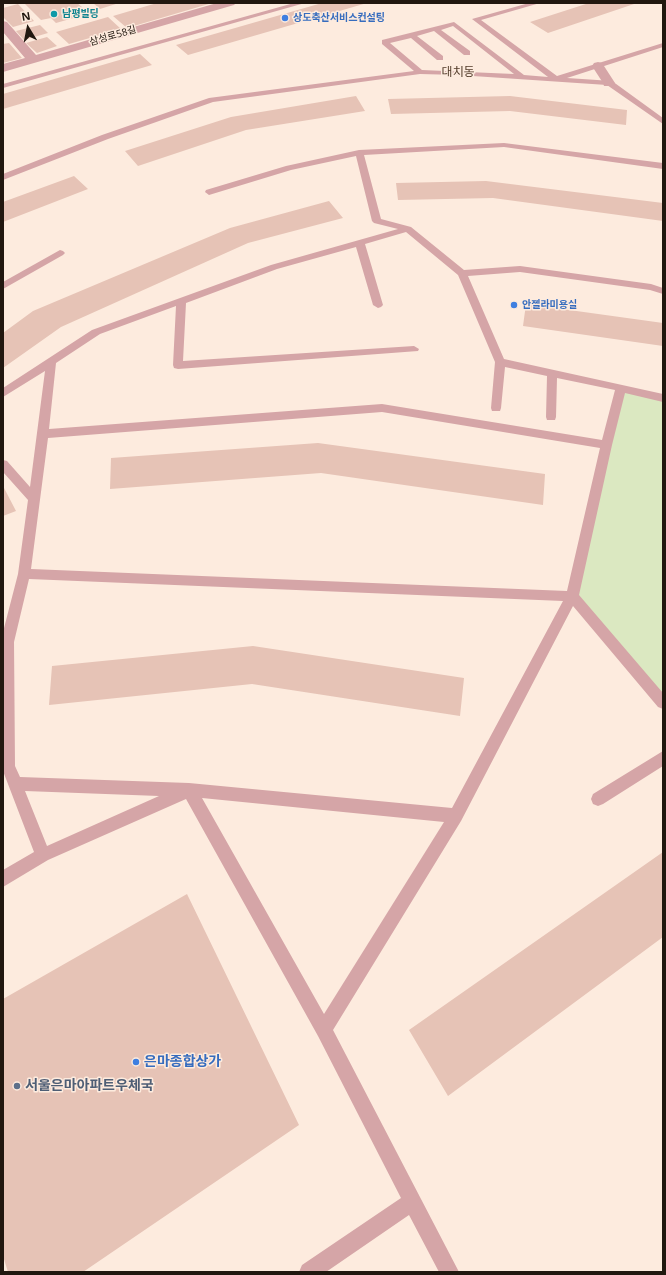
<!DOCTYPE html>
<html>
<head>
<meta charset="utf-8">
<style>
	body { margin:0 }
	#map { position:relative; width:666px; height:1275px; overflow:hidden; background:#fdebde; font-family:"Open Sans",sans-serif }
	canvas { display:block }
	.frame { position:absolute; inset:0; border:4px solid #21170f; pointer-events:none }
	.north { position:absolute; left:8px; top:8px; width:40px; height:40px; -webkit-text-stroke:3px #fdebde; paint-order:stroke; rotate:350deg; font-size:11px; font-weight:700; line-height:16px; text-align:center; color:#21170f }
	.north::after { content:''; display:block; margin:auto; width:14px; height:18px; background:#21170f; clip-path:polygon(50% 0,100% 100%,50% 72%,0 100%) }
</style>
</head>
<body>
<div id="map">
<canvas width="666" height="1275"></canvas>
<div class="frame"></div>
<div class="north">N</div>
</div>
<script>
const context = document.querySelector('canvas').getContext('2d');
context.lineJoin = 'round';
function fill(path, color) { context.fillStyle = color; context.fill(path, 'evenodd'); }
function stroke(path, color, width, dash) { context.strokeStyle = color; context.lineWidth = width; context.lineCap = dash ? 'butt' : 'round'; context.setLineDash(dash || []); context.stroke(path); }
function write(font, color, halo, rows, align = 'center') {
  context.font = font + ' "Open Sans","Noto Sans KR",sans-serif'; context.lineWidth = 3; context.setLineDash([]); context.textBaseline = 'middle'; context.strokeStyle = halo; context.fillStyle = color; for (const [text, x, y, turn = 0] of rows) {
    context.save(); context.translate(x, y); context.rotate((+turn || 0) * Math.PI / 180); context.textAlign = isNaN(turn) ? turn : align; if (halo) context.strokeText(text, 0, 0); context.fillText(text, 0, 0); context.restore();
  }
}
fill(new Path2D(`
	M 621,388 L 663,398 L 663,703 L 572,596 Z`), '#dbe8c1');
fill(new Path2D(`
	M 31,3 L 77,3 L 82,7 L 70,11 L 77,17 L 56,23 L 51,18 L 41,20 L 25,4 Z
	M 93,3 L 119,3 L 100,9 Z
	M 157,3 L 212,3 L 127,28 L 113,16 Z
	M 322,3 L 367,3 L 188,55 L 176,45 Z
	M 589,3 L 637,3 L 548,33 L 530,22 Z
	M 18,4 L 34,21 L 13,27 L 3,17 L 3,8 Z
	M 108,17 L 121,29 L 69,44 L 56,32 Z
	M 40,25 L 48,33 L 24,40 L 16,31 Z
	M 47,37 L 57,46 L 37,53 L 26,43 Z
	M 9,43 L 22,58 L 3,63 L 3,44 Z
	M 140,54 L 152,65 L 3,109 L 3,94 Z
	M 356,96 L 365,111 L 246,130 L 138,166 L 125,151 L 231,117 Z
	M 510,96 L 627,110 L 626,125 L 510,111 L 391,114 L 388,99 Z
	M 74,176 L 88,189 L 3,222 L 3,202 Z
	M 486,181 L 663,203 L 663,221 L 493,198 L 398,200 L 396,183 Z
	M 329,201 L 343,218 L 248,243 L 61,327 L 3,368 L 3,333 L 33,311 L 230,228 Z
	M 526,304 L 663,323 L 663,346 L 523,326 Z
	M 318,443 L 545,474 L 543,505 L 321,473 L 110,489 L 111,458 Z
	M 3,486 L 16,511 L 3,516 Z
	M 253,646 L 464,678 L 460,716 L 252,684 L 49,705 L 52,666 Z
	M 663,852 L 663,937 L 448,1096 L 409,1030 Z
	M 187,894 L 299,1125 L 83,1272 L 8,1272 L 3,1256 L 3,999 Z`), '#e6c3b6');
fill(new Path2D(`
	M 294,3 L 305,3 L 3,88 L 3,84 Z
	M 529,3 L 540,3 L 481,20 L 557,76 L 663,43 L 663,47 L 567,78 L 612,81 L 663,118 L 663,124 L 607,85 L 458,75 L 420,74 L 213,102 L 108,139 L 3,180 L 3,174 L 102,135 L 209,98 L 414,71 L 382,44 L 382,40 L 454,22 L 524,75 L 548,77 L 472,19 ZM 453,26 L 514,74 L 422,70 L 390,43 L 411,38 L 437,60 L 443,60 L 443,56 L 417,36 L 434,31 L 464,55 L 470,55 L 470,51 L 441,30 Z
	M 504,143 L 663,163 L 663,169 L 504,147 L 364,155 L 381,219 L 411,227 L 464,270 L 520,266 L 651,284 L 663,288 L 663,294 L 650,290 L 520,272 L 468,276 L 504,359 L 663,394 L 663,402 L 625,393 L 612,445 L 579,595 L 663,693 L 663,709 L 658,707 L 573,606 L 461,821 L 333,1030 L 459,1272 L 439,1272 L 409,1215 L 326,1272 L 299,1272 L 302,1265 L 401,1198 L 318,1036 L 186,799 L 48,860 L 3,887 L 3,870 L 34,852 L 3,771 L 3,632 L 18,574 L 28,500 L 3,472 L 3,460 L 7,461 L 30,487 L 45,371 L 3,397 L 3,388 L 92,330 L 271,265 L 398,229 L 374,223 L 372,221 L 356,156 L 291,170 L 209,195 L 205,192 L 206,190 L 286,166 L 359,150 ZM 406,232 L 458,275 L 495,362 L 491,408 L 492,411 L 500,411 L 501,408 L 505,367 L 547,376 L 546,417 L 547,420 L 555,420 L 556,417 L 557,378 L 615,390 L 602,440 L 382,404 L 49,429 L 56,363 L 100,334 L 176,306 L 173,365 L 174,368 L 178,369 L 418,351 L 419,349 L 414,346 L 183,361 L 186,303 L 277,269 L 356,247 L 373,305 L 378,308 L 381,307 L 383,305 L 365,244 ZM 382,412 L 600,448 L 567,591 L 31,569 L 48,438 ZM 29,579 L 563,601 L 452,808 L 189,783 L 20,777 L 15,766 L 14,642 ZM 25,791 L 159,796 L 47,846 ZM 202,798 L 444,822 L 324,1014 Z
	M 60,250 L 63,251 L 65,253 L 63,255 L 3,289 L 3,282 Z
	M 663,751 L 663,766 L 603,804 L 598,806 L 593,804 L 591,799 L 593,794 Z`), '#d5a5a7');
fill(new Path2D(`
	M 217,3 L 236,3 L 234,5 L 3,72 L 3,64 L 25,58 L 3,32 L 3,21 L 7,22 L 36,55 Z
	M 598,62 L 602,63 L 604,66 L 615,83 L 614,86 L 604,86 L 603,83 L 592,66 L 594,63 Z`), '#d5a5a7');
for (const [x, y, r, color] of [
	[54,14,4,"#0f9aa8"],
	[285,18,4,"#3f7fe0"],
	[514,305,4,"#3f7fe0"],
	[136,1062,4,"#3f7fe0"],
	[17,1086,4,"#5c6f8a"]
]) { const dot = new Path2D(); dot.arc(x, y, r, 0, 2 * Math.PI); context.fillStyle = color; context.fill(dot); stroke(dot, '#fdebde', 1.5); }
write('bold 10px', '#0d838f', '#fdebde', [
	["남평빌딩",62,14]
], 'left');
write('bold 10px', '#366cbe', '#fdebde', [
	["상도축산서비스컨설팅",293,18],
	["안젤라미용실",522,305]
], 'left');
write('10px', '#21170f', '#fdebde', [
	["삼성로58길",113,36,-16]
]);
write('12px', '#503927', '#fdebde', [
	["대치동",458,73]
]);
write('bold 14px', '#366cbe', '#fdebde', [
	["은마종합상가",144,1062]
], 'left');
write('bold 14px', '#4e5e75', '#fdebde', [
	["서울은마아파트우체국",25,1086]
], 'left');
</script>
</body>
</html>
